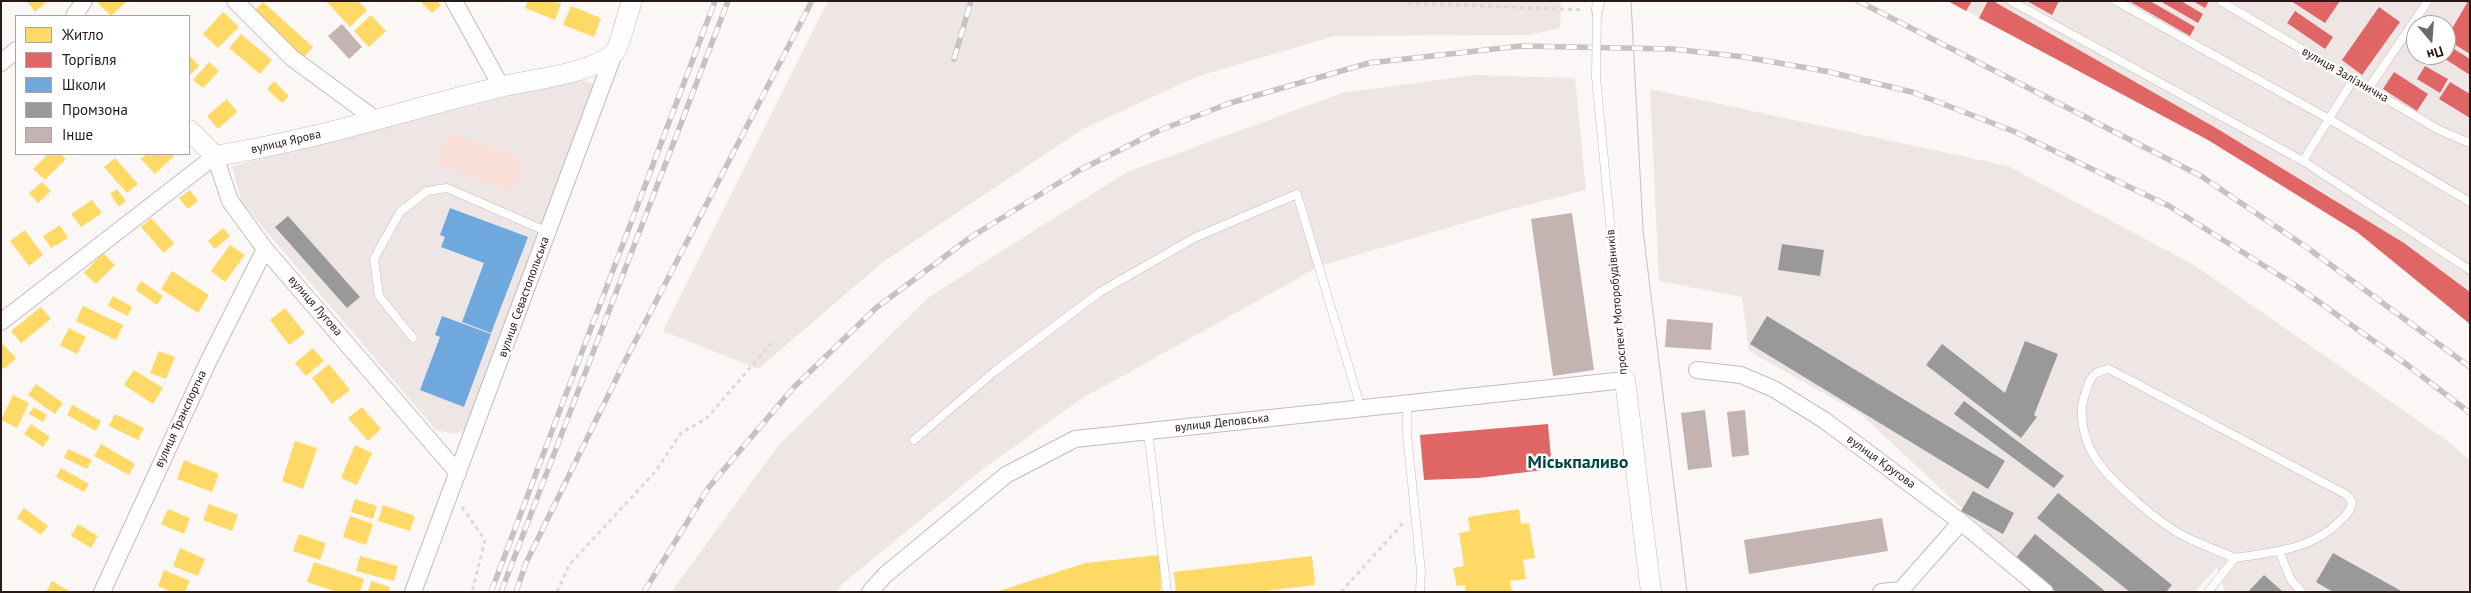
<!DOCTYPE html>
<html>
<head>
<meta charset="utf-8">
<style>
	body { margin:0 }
	#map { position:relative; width:2471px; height:593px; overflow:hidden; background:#fcf7f7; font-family:"PT Sans",sans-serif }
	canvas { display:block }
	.frame { position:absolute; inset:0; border:2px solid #281916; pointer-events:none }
	.legend { position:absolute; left:15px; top:15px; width:175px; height:140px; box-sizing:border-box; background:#fff; border:1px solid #a9a3a2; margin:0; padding:6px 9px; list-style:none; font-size:15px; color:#281916 }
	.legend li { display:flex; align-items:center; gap:10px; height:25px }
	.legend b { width:25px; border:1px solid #a9a3a2 }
	.north { position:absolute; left:2406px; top:15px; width:50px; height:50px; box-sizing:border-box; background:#fff; border:1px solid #a9a3a2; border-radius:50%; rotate:162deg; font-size:14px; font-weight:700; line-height:20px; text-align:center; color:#281916 }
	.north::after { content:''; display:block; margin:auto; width:18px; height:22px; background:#726765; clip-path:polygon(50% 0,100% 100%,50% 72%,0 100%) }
</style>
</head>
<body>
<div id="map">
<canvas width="2471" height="593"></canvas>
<div class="frame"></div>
<ul class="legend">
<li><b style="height:14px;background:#ffd966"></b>Житло</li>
<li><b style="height:14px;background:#e06666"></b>Торгівля</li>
<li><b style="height:14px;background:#6fa8dc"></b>Школи</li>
<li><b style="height:14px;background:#999"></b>Промзона</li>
<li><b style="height:14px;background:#c3b4b1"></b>Інше</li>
</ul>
<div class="north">Пн</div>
</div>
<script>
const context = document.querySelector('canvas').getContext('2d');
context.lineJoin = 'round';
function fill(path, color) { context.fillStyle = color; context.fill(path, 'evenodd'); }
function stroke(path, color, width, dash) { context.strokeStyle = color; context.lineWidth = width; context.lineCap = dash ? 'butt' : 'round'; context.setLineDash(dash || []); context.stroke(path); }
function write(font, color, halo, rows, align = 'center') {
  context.font = font + ' "PT Sans",sans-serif'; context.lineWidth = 5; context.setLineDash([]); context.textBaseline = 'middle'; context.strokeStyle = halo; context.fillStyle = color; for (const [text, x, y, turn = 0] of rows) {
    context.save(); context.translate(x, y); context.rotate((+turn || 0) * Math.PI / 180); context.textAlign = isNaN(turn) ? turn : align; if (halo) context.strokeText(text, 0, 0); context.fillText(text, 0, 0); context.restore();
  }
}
fill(new Path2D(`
	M 828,1 L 1561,1 L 1560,28 L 1528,35 L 1334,36 L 1196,77 L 1083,129 L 883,262 L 758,369 L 663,331 Z
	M 1948,1 L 2470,1 L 2470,324 L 2357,232 L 2208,140 ZM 2416,25 L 2446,25 L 2446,55 L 2416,55 Z
	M 1474,75 L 1575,78 L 1586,190 L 1504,211 L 1320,266 L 1081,399 L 983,469 L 842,584 L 837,592 L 671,592 L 778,446 L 929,297 L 1127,172 L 1342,93 Z
	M 579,78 L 595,85 L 468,428 L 454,434 L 436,430 L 241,202 L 232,166 Z
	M 1650,89 L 2008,166 L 2194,265 L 2449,442 L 2470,461 L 2470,592 L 2227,592 L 2224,590 L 2217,567 L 2195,592 L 2057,592 L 2004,548 L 1862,415 L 1749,351 L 1742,297 L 1659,281 Z`), '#ede6e5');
fill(new Path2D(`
	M 447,132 L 521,157 C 524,172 520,181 509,191 L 435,164 Z`), '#fadfd9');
fill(new Path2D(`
	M 27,1 L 48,1 L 35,12 Z
	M 99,1 L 127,1 L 111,16 L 98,3 Z
	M 326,1 L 358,1 L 367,10 L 350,27 Z
	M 420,1 L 437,1 L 441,5 L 432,13 Z
	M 528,1 L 553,1 L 561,4 L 555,20 L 525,8 Z
	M 263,2 L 313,47 L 303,58 L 252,13 Z
	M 571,6 L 601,18 L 594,37 L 563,25 Z
	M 223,12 L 239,27 L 218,48 L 203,34 Z
	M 371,15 L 386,31 L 369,47 L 354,31 Z
	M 241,34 L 272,60 L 260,74 L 229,48 Z
	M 189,55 L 199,66 L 189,76 Z
	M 209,62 L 219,71 L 203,88 L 193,80 Z
	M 274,81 L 289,96 L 282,103 L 267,89 Z
	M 227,99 L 237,112 L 218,129 L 207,116 Z
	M 48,154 L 60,154 L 66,159 L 45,180 L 33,169 Z
	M 146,154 L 171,154 L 174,156 L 155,174 L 141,159 Z
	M 115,158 L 138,184 L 127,193 L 104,167 Z
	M 42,182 L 51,191 L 38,203 L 29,193 Z
	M 117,189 L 126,201 L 119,207 L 110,194 Z
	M 190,190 L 198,201 L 188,209 L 179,198 Z
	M 92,200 L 102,213 L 81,227 L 71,214 Z
	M 151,218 L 174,243 L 164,253 L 141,227 Z
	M 60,225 L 68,238 L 51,248 L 43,236 Z
	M 223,228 L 230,236 L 215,249 L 208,241 Z
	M 25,230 L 43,255 L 29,266 L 10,241 Z
	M 230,245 L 245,255 L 225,282 L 211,271 Z
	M 103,253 L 115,265 L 96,284 L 84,273 Z
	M 172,271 L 209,295 L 198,313 L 161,289 Z
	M 141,281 L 163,296 L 157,305 L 136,290 Z
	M 113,296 L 132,307 L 128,316 L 108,306 Z
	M 83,306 L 123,325 L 116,340 L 76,321 Z
	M 41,307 L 51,319 L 21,343 L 11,331 Z
	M 285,308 L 305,333 L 289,345 L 270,320 Z
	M 69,328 L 86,337 L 77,354 L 60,345 Z
	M 1,342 L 16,358 L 4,369 L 1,366 Z
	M 313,348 L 324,361 L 306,376 L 295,363 Z
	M 159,351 L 175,357 L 166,379 L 150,373 Z
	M 329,364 L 350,390 L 332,404 L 312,378 Z
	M 134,370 L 163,388 L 153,404 L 124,385 Z
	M 36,384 L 63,403 L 55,414 L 28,395 Z
	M 13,395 L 29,403 L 17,428 L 1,420 Z
	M 72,405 L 101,421 L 96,431 L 67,415 Z
	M 34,407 L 47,415 L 43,422 L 29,414 Z
	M 362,407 L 381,429 L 368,441 L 348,418 Z
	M 115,414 L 144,428 L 138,440 L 109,426 Z
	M 31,424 L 50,437 L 43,447 L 24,434 Z
	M 295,441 L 317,448 L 303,489 L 282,481 Z
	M 101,444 L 135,464 L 129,475 L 94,456 Z
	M 355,445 L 372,453 L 357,485 L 341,478 Z
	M 68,449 L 92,460 L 87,469 L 64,458 Z
	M 184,460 L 219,474 L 212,492 L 177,479 Z
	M 61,468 L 89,484 L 84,492 L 56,477 Z
	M 355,499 L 377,506 L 373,519 L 351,512 Z
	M 209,504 L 238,515 L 232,531 L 203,520 Z
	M 383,505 L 415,516 L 410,531 L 378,521 Z
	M 24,508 L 48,526 L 41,535 L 17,518 Z
	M 168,509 L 190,518 L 184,534 L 161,524 Z
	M 1519,509 L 1521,524 L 1529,523 L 1535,558 L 1523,560 L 1526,579 L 1510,581 L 1512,592 L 1466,592 L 1465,585 L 1457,586 L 1453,568 L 1464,566 L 1459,533 L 1470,531 L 1468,517 Z
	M 350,516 L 373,524 L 366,545 L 343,537 Z
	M 78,524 L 98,536 L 91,548 L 71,536 Z
	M 299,534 L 326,543 L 320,560 L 293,551 Z
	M 180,548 L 205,559 L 198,576 L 173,566 Z
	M 1160,555 L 1161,592 L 996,592 L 1085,563 Z
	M 360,556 L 398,566 L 394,581 L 356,571 Z
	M 1312,556 L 1315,585 L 1256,592 L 1176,592 L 1174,572 Z
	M 314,562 L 364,579 L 360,592 L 337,592 L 307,582 Z
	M 164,570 L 190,581 L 185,592 L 172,592 L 158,586 Z
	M 52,581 L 71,592 L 46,592 Z
	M 371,581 L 390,587 L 389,592 L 368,592 Z`), '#ffd966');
fill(new Path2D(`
	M 1948,1 L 1972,1 L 1966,11 Z
	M 1988,1 L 1993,1 L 2216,128 L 2404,243 L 2470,292 L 2470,324 L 2357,232 L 2208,140 L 1979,18 Z
	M 2027,1 L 2059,1 L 2052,15 Z
	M 2129,1 L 2150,1 L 2195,27 L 2190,36 Z
	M 2160,1 L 2181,1 L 2203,14 L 2198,23 Z
	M 2193,1 L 2209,1 L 2205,8 Z
	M 2291,1 L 2340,1 L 2325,23 Z
	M 2464,1 L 2470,1 L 2470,54 L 2446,39 L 2467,3 Z
	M 2379,7 L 2400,22 L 2362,75 L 2342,60 Z
	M 2295,11 L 2333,37 L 2325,49 L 2287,23 Z
	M 2446,44 L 2470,59 L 2470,75 L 2439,55 L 2446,55 Z
	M 2425,66 L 2448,79 L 2440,93 L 2417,79 Z
	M 2394,72 L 2428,94 L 2417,111 L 2383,89 Z
	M 2450,82 L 2470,94 L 2470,118 L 2439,99 Z
	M 1548,424 L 1552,469 L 1478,478 L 1424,480 L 1420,435 Z`), '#e06666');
fill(new Path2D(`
	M 450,208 L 528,237 L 491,333 L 462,322 L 484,263 L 441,247 L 445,237 L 440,235 Z
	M 442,316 L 491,334 L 464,407 L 420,390 L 440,337 L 435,335 Z`), '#6fa8dc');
fill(new Path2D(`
	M 288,216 L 360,297 L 347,308 L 275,227 Z
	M 1782,244 L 1824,250 L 1820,276 L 1778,270 Z
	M 1767,316 L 2005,461 L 1988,489 L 1750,344 Z
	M 2025,341 L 2058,354 L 2034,415 L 2037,417 L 2021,438 L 1926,365 L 1942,344 L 2005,393 Z
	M 1964,401 L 2064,476 L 2054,488 L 1954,414 Z
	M 1973,491 L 2014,513 L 2003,534 L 1961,511 Z
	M 2058,493 L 2172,585 L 2166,592 L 2130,592 L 2037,518 Z
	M 2035,534 L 2106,592 L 2056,592 L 2015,559 Z
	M 2333,553 L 2403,592 L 2333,592 L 2316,582 Z
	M 2264,575 L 2283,592 L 2248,592 Z`), '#999');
fill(new Path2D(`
	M 342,24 L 362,47 L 349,59 L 328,36 Z
	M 1572,213 L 1594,370 L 1553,376 L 1531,219 Z
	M 1667,319 L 1713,323 L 1711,350 L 1665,347 Z
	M 1705,410 L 1712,467 L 1688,470 L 1681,413 Z
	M 1745,410 L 1749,455 L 1732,457 L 1727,412 Z
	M 1882,518 L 1888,551 L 1749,574 L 1744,540 Z`), '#c3b4b1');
const service = new Path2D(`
	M 2011,1 L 2303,161 L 2470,270
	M 2116,1 L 2329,119 L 2470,202
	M 2222,2 L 2439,130 L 2470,143
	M 1596,77 L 1625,378
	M 2368,89 L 2428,1
	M 2303,161 L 2353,80
	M 413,338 L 379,296 L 374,259 L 400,212 L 427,191 L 447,188 L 548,232
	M 1407,403 L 1407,434 L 1421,571 L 1420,592
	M 1148,431 L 1167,592
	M 914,440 L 995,371 L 1100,292 L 1194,238 L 1297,194 L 1361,408
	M 2279,551 L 2291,580 L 2302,592
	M 2208,592 L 2235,558 C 2272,552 2312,550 2340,521 C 2346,515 2351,511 2352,502 L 2347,495 L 2109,369 C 2089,372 2090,381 2084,397 C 2078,416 2085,443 2096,459 C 2110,481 2159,523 2182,535 C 2199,544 2217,550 2235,558`);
const pedestrian = new Path2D(`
	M 1597,11 L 1599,1`);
const minor = new Path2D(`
	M 235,1 L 292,58 L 375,119
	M 454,1 L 501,86
	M 74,16 L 84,1
	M 1,63 L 16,50
	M 1,322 L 215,156 L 230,201 L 265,249 L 458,473
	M 1697,370 L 1741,375 L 1774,389 L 1824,420 L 1961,522 L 2045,592
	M 102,592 L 209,360 L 265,249
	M 413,592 L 615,51
	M 870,592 L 885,575 L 1006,475 L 1075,439 L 1625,380
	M 1881,592 L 1901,590 L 1961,522`);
const tertiary = new Path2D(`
	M 189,130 L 215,156 C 312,141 405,110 500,87 C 528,80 596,73 615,52 C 620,45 628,11 632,1
	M 1625,380 L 1651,592`);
stroke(service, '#c4bbba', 9);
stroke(pedestrian, '#c4bbba', 12);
stroke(minor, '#c4bbba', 18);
stroke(tertiary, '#c4bbba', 21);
stroke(new Path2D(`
	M 1408,3 L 1584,10
	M 462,507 L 485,540 L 472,592
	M 557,592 L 569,565 L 655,472 L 682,432 L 706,419 L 774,340
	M 1341,592 L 1404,522`), '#dcd9d9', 3, [4, 4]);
stroke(service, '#fffefe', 8);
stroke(pedestrian, '#fffefe', 11);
stroke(minor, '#fffefe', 16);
stroke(tertiary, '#fffefe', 20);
stroke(new Path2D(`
	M 1631,1 L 1643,230 L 1687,592`), '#c5c2c1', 1);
const rail = new Path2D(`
	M 1858,1 L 2201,176 L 2309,249 L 2470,367
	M 954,59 L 971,1
	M 491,592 L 715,1
	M 501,592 L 728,1
	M 516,592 L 526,563 L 624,363 L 812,1
	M 644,592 L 709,487 L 794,387 L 876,308 L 971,237 L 1078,171 L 1158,131 L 1230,103 L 1369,63 L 1521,46 L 1673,49 L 1744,57 L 1825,71 L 1912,92 L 2013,131 L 2169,206 L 2298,287 L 2406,364 L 2470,413`);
stroke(rail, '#c5c2c1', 5.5);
stroke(rail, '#fff', 4, [11]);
const serviceBridge = new Path2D(`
	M 1596,77 L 1597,11`);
stroke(serviceBridge, '#c4bbba', 9, []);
stroke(serviceBridge, '#fffefe', 8);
write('12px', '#281916', '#fff', [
	["вулиця Залізнична",2345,75,30],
	["вулиця Ярова",286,142,-13],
	["вулиця Севастопольська",524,297,-70],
	["проспект Моторобудівників",1617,302,-95],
	["вулиця Лугова",315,306,49],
	["вулиця Транспортна",181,419,-65],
	["вулиця Деповська",1222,423,-6],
	["вулиця Кругова",1881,462,36]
]);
write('bold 18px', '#024648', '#fff', [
	["Міськпаливо",1578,463]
]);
</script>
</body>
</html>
